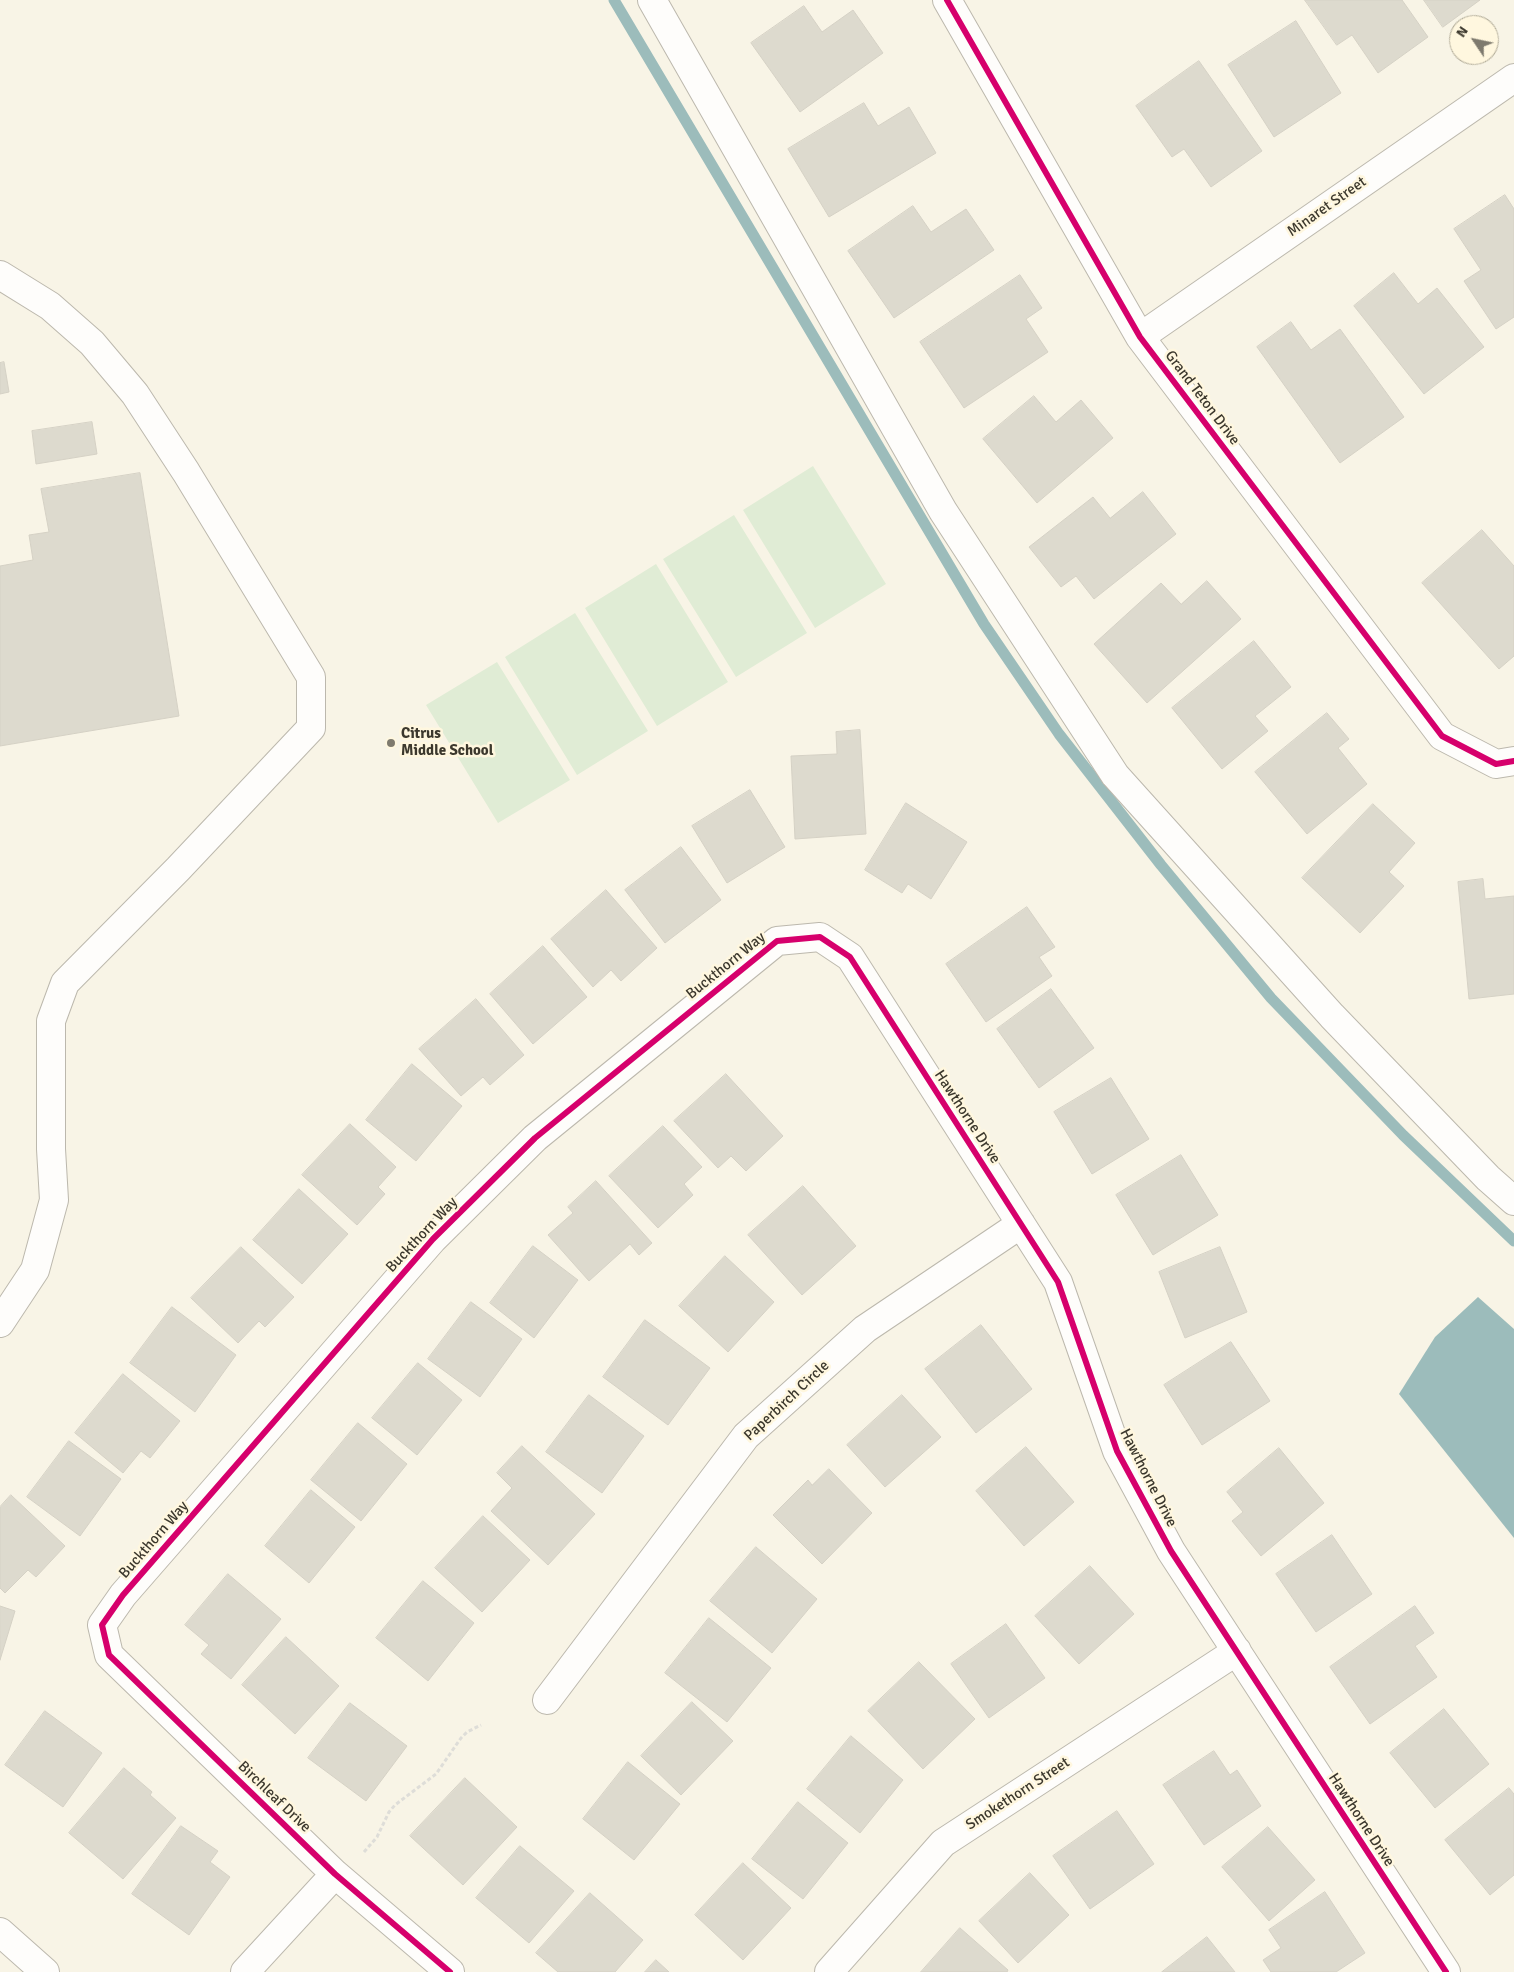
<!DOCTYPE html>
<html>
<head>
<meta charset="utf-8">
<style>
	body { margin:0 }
	#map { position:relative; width:1514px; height:1972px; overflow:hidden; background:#f8f4e6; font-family:Signika,sans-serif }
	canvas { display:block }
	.north { position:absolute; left:1449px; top:15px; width:50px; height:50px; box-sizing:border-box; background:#fff7df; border:1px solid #b1ab98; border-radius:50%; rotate:304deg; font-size:14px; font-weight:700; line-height:20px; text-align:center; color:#3c382d }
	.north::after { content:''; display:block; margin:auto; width:18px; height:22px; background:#7e7a6e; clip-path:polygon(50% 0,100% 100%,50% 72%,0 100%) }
</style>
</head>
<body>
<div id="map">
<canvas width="1514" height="1972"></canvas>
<div class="north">N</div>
</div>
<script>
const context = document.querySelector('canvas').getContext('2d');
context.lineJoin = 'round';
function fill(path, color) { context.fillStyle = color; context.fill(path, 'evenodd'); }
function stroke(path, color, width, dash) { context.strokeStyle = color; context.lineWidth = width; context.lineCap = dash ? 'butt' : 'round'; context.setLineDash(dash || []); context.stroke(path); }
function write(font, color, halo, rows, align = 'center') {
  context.font = font + ' Signika,sans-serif'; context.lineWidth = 5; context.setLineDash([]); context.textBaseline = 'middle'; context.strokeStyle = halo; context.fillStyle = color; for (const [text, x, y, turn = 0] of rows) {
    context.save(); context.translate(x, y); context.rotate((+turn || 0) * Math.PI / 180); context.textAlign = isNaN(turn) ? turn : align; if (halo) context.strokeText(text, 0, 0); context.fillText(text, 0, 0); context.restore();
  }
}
fill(new Path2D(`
	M 813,466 L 886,584 L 815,628 L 743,510 Z
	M 734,515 L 807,633 L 736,677 L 663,559 Z
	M 656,564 L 728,682 L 657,726 L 585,608 Z
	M 575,613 L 648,731 L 577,775 L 505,657 Z
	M 497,662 L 570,780 L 498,823 L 426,705 Z`), '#e0ecd5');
fill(new Path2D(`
	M 1478,1297 L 1514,1329 L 1514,1538 L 1399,1394 L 1435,1337 Z`), '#9cbcbb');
stroke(new Path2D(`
	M 614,0 L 984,624 L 1059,734 L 1161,865 L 1271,998 L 1403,1135 L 1514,1241`), '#9cbcbb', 11);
const building = new Path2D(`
	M 1305,0 L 1402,0 L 1428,37 L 1378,73 L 1352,35 L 1337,45 Z
	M 1424,0 L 1480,0 L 1443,27 Z
	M 804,6 L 822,32 L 853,10 L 883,53 L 800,112 L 751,43 Z
	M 1296,21 L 1341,93 L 1274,137 L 1228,65 Z
	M 1199,61 L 1262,151 L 1211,187 L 1184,149 L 1172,157 L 1136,106 Z
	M 864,103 L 878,126 L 909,107 L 936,153 L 829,217 L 788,149 Z
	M 1505,195 L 1514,209 L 1514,317 L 1496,329 L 1464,281 L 1481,270 L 1454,229 Z
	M 913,206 L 931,232 L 966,209 L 994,250 L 894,318 L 848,251 Z
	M 1394,273 L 1418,304 L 1437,288 L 1484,347 L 1424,394 L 1354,306 Z
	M 1020,275 L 1042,308 L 1026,319 L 1048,352 L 964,408 L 920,342 Z
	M 1291,322 L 1311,350 L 1340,329 L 1404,417 L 1340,463 L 1257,347 Z
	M 4,362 L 9,392 L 0,394 L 0,363 Z
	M 1034,396 L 1056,422 L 1081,400 L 1113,438 L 1037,503 L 983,439 Z
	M 92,422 L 97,454 L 36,464 L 32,431 Z
	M 140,473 L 179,716 L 0,746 L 0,566 L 33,560 L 29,535 L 49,532 L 41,489 Z
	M 1143,492 L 1176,534 L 1094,599 L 1076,576 L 1061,587 L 1029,547 L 1093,497 L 1110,518 Z
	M 1482,530 L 1514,566 L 1514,656 L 1499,669 L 1422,583 Z
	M 1207,581 L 1241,619 L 1147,703 L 1094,644 L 1161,583 L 1181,604 Z
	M 1254,641 L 1291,687 L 1255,716 L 1268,731 L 1222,769 L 1172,708 Z
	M 1327,713 L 1349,739 L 1338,748 L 1367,784 L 1307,834 L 1255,772 Z
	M 860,730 L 866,834 L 795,839 L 791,756 L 837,754 L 836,732 Z
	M 750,790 L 785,847 L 727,883 L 692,826 Z
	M 906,803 L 967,842 L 931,899 L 908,884 L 902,893 L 865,870 Z
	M 1373,804 L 1415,843 L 1389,872 L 1404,886 L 1360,933 L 1302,878 Z
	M 681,847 L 721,900 L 665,943 L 625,890 Z
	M 1483,879 L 1485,899 L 1514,896 L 1514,994 L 1469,999 L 1458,882 Z
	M 606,890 L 657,948 L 621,981 L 611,970 L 593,987 L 551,939 Z
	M 1027,907 L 1055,947 L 1039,957 L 1052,976 L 986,1022 L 946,964 Z
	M 543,946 L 587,997 L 533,1044 L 490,994 Z
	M 1051,989 L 1094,1048 L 1039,1088 L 997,1029 Z
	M 476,999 L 524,1055 L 490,1085 L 483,1077 L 461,1096 L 419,1049 Z
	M 412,1064 L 462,1106 L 416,1161 L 366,1120 Z
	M 726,1074 L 783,1136 L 746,1171 L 731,1156 L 718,1168 L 674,1121 Z
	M 1111,1078 L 1149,1139 L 1092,1174 L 1054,1112 Z
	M 350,1124 L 396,1167 L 378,1187 L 385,1194 L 357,1225 L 302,1175 Z
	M 663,1126 L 702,1167 L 684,1184 L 693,1195 L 658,1228 L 609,1176 Z
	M 1181,1155 L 1218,1215 L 1153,1255 L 1116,1195 Z
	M 596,1181 L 652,1243 L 639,1255 L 630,1244 L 589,1281 L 548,1235 L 573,1213 L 568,1207 Z
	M 803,1186 L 856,1246 L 802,1295 L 748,1235 Z
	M 299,1189 L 348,1234 L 302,1284 L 253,1240 Z
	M 533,1246 L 578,1280 L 534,1338 L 490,1303 Z
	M 241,1247 L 294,1297 L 265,1327 L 259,1321 L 238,1343 L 191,1298 Z
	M 1220,1247 L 1247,1312 L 1185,1338 L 1159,1272 Z
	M 725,1256 L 774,1302 L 728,1352 L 679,1306 Z
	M 471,1302 L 522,1339 L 480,1397 L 428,1359 Z
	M 172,1307 L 236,1355 L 195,1412 L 130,1363 Z
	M 645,1320 L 710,1368 L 668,1425 L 603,1377 Z
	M 981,1325 L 1032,1389 L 976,1433 L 925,1369 Z
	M 1231,1342 L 1270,1401 L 1202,1445 L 1164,1385 Z
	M 418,1363 L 462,1400 L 417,1455 L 372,1418 Z
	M 123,1374 L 180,1421 L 150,1458 L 141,1451 L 123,1473 L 75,1433 Z
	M 589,1395 L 644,1436 L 602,1493 L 546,1452 Z
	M 902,1395 L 941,1437 L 885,1487 L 847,1445 Z
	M 358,1423 L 407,1464 L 361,1521 L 311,1480 Z
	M 69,1441 L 121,1479 L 80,1536 L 27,1497 Z
	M 522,1446 L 595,1514 L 548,1565 L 491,1511 L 512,1488 L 497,1473 Z
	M 1026,1447 L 1074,1502 L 1024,1546 L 976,1491 Z
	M 1279,1448 L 1324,1503 L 1261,1556 L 1232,1521 L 1243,1512 L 1227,1492 Z
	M 829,1469 L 872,1513 L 822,1564 L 773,1515 L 808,1480 L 812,1485 Z
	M 311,1490 L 355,1527 L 309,1583 L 265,1546 Z
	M 11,1495 L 65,1546 L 36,1577 L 28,1570 L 5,1593 L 0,1588 L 0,1507 Z
	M 483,1516 L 530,1560 L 482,1612 L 435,1568 Z
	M 1332,1535 L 1372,1594 L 1316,1632 L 1276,1574 Z
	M 756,1547 L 817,1599 L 772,1653 L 710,1601 Z
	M 1090,1566 L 1134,1614 L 1079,1664 L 1035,1616 Z
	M 228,1574 L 281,1619 L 231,1679 L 201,1654 L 209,1645 L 185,1625 Z
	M 423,1581 L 474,1623 L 428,1681 L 376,1638 Z
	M 0,1606 L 15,1611 L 0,1660 Z
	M 1415,1606 L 1434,1633 L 1415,1646 L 1437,1677 L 1370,1724 L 1330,1667 Z
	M 709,1618 L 771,1668 L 727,1722 L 665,1673 Z
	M 1006,1624 L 1045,1678 L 989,1718 L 951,1664 Z
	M 286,1637 L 339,1686 L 295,1734 L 242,1685 Z
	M 919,1662 L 975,1719 L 923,1769 L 868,1711 Z
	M 692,1702 L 733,1741 L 681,1795 L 641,1756 Z
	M 350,1703 L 407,1746 L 366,1801 L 308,1758 Z
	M 1444,1709 L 1489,1764 L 1435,1808 L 1390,1753 Z
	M 45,1711 L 102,1753 L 63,1807 L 5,1765 Z
	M 851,1736 L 903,1780 L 860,1833 L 807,1789 Z
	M 1214,1751 L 1230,1775 L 1237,1770 L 1261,1806 L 1204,1845 L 1163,1785 Z
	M 628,1762 L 680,1804 L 634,1860 L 583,1819 Z
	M 124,1768 L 152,1792 L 150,1795 L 176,1818 L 123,1879 L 69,1833 Z
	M 465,1778 L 517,1827 L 463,1885 L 410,1836 Z
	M 1509,1788 L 1514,1794 L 1514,1875 L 1490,1895 L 1445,1840 Z
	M 798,1802 L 848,1843 L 803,1899 L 752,1859 Z
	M 1117,1811 L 1154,1864 L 1090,1909 L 1053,1856 Z
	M 181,1826 L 218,1851 L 210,1862 L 230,1877 L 189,1935 L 132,1894 Z
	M 1268,1827 L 1315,1880 L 1269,1921 L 1222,1867 Z
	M 520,1846 L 574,1891 L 529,1943 L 476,1898 Z
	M 743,1863 L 791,1908 L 743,1960 L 695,1915 Z
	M 1030,1873 L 1069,1915 L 1018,1963 L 979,1921 Z
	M 1325,1892 L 1365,1953 L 1336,1972 L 1271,1972 L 1263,1960 L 1281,1948 L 1269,1930 Z
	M 590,1893 L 643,1940 L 615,1972 L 558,1972 L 536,1953 Z
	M 960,1928 L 1008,1970 L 1007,1972 L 921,1972 Z
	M 1207,1937 L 1235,1972 L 1162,1972 Z
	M 656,1960 L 669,1972 L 645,1972 Z`);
fill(building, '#dddace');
stroke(building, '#d5d1c5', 1);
const minor = new Path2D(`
	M 652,0 L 943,511 L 1115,775 L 1332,1016 L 1488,1178 L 1514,1201
	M 947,0 L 1140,337 L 1442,736 L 1496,764 L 1514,761
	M 0,275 L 50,306 L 92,343 L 135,394 L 186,472 L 311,677 L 311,728 L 178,869 L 65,983 L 51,1021 L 51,1149 L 54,1200 L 35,1270 L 0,1323
	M 1140,337 L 1514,78
	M 547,1700 L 746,1436 L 865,1329 L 1021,1224
	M 245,1972 L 335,1874
	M 450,1972 L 335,1874 L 109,1655 L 102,1625 L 123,1595 L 433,1239 L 535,1138 L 777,941 L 820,937 L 850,957 L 1058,1282 L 1117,1451 L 1171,1551 L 1446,1972
	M 829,1972 L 943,1843 L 1237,1651`);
const major = new Path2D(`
	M 0,1932 L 45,1972`);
stroke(minor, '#bcb8ad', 30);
stroke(major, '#bcb8ad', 30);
stroke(new Path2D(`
	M 364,1852 L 377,1837 L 389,1812 L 395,1805 L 436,1774 L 461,1738 L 467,1732 L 481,1725`), '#deddd8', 3, [4, 2.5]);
stroke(minor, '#fefdfb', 28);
stroke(major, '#fefdfb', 28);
stroke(new Path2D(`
	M 947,0 L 1140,337 L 1442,736 L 1496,764 L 1514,761
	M 450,1972 L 335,1874 L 109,1655 L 102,1625 L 123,1595 L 433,1239 L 535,1138 L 777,941 L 820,937 L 850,957 L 1058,1282 L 1117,1451 L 1171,1551 L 1446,1972`), '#d6006c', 6);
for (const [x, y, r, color] of [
	[391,743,5,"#7e7a6e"]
]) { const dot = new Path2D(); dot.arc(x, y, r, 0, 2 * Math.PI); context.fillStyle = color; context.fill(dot); stroke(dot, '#fff7df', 2); }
write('15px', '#3c382d', '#fff7df', [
	["Minaret Street",1327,207,-35],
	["Grand Teton Drive",1202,398,53],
	["Buckthorn Way",726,966,-39],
	["Hawthorne Drive",967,1117,57],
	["Buckthorn Way",422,1235,-47],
	["Paperbirch Circle",787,1401,-43],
	["Hawthorne Drive",1148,1478,63],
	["Buckthorn Way",154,1540,-49],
	["Smokethorn Street",1018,1794,-33],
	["Birchleaf Drive",274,1797,44],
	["Hawthorne Drive",1361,1820,57]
]);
write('bold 15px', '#3c382d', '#fff7df', [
	["Citrus",401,734],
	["Middle School",401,751]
], 'left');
</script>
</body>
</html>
